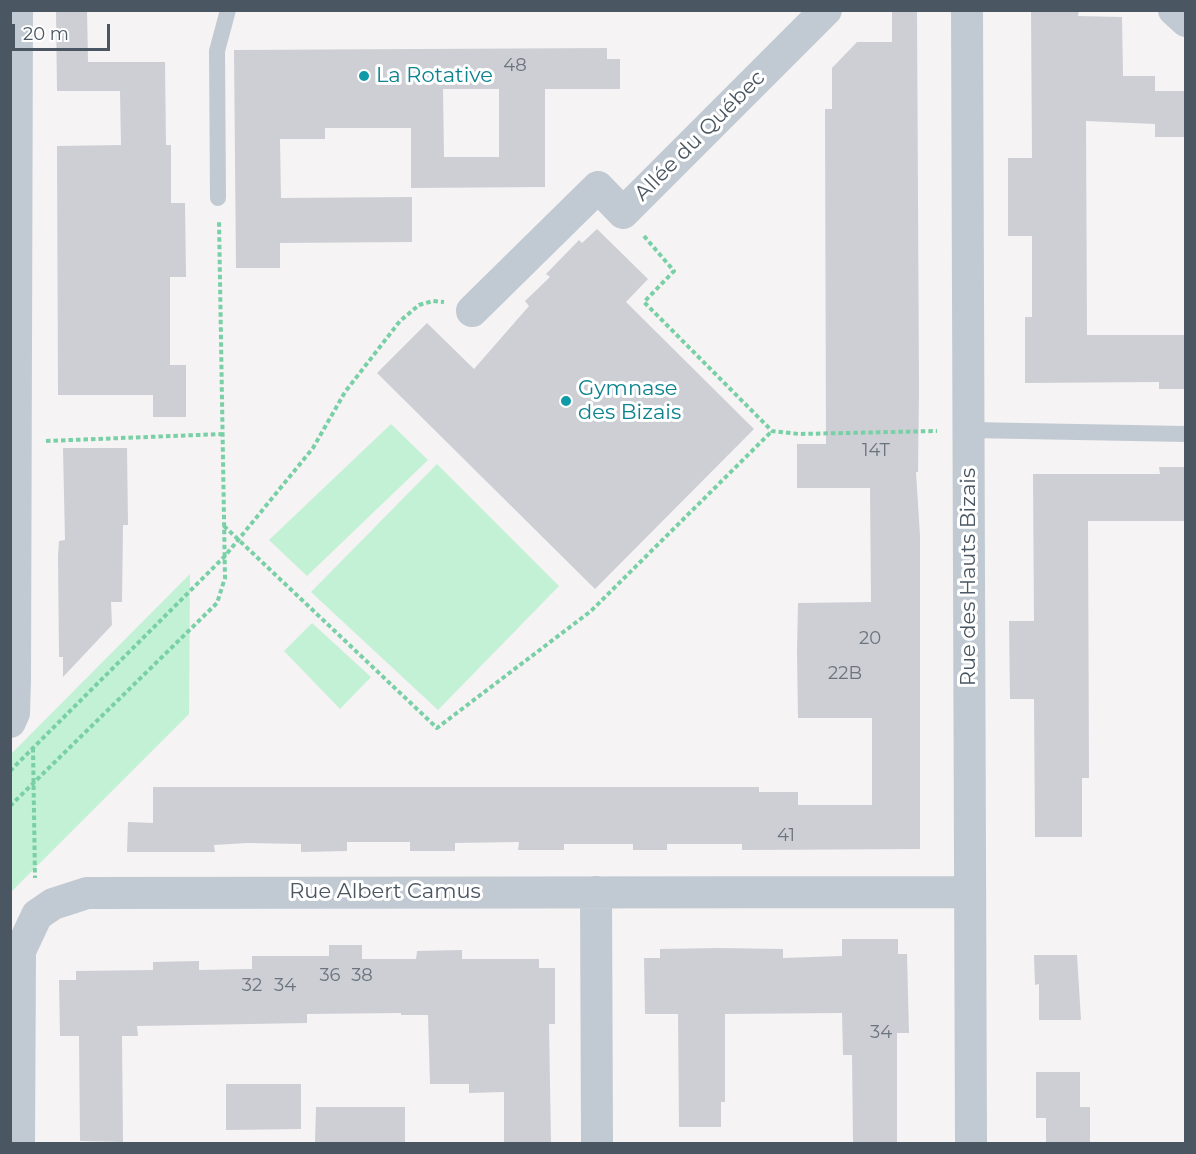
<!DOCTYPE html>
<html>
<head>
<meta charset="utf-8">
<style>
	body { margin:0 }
	#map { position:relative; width:1196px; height:1154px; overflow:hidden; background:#f5f3f3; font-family:Montserrat,sans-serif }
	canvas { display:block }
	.frame { position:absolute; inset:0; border:12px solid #4a5661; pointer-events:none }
	.scale { position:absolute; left:12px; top:24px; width:98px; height:27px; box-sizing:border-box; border:3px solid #4a5661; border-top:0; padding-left:8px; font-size:18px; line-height:21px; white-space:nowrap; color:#4a5661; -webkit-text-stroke:4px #fff; paint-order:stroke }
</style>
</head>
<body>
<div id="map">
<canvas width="1196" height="1154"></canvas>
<div class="frame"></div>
<div class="scale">20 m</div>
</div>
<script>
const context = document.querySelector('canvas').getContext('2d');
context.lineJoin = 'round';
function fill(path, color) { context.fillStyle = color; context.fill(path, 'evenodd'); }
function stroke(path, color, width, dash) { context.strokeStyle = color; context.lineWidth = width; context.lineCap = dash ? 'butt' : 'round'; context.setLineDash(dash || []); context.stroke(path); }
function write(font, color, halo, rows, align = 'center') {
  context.font = font + ' Montserrat,sans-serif'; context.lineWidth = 6; context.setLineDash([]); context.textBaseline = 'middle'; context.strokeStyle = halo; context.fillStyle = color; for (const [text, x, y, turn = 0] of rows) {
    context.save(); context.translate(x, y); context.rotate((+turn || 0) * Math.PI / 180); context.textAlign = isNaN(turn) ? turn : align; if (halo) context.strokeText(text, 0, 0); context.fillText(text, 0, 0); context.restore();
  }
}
fill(new Path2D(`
	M 391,424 L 428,460 L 307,576 L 269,540 Z
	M 437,464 L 559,586 L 438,710 L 311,592 Z
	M 190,574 L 189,714 L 11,892 L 11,754 Z
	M 312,623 L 371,677 L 340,709 L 284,651 Z`), '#c3f1d5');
fill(new Path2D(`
	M 56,10 L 87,10 L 88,62 L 165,62 L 166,145 L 171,145 L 171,203 L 185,203 L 186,277 L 170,277 L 170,365 L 186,365 L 186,417 L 153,417 L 153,395 L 58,395 L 57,146 L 121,145 L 120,91 L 57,91 Z
	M 892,10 L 917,10 L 919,391 L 918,472 L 916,472 L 920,536 L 920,849 L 742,850 L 742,844 L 667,844 L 667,850 L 633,850 L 633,844 L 564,844 L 564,850 L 518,850 L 519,842 L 455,843 L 455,851 L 410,851 L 410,842 L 347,842 L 347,851 L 301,852 L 301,844 L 247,843 L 214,845 L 215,852 L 127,852 L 128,822 L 153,823 L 153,787 L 759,787 L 759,792 L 798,792 L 798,805 L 872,805 L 872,718 L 798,718 L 797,651 L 798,603 L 871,602 L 870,488 L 797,488 L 797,444 L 826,444 L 825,109 L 832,109 L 832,68 L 857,42 L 892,42 Z
	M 1031,10 L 1079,10 L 1078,16 L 1122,17 L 1123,76 L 1155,76 L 1155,91 L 1185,91 L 1185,137 L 1155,137 L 1155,124 L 1086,121 L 1087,335 L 1185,335 L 1185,389 L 1159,389 L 1159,382 L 1025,383 L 1025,317 L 1032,317 L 1032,236 L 1008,236 L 1008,158 L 1032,158 Z
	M 607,48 L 607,59 L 620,59 L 620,89 L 545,89 L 545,187 L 411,188 L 411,128 L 325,128 L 325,139 L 280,139 L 281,198 L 412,197 L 412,242 L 280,243 L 280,268 L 236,268 L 234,50 ZM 443,89 L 499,89 L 499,157 L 444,157 Z
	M 597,229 L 648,279 L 626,302 L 754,429 L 595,589 L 377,373 L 427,323 L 474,369 L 529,306 L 525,301 L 550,277 L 546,274 L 579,240 L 582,243 Z
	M 63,448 L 127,448 L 128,525 L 123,525 L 122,602 L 111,602 L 112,625 L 63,677 L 63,657 L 59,657 L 58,556 L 59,541 L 65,540 Z
	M 1159,467 L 1185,467 L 1185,521 L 1088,521 L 1089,778 L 1082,778 L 1082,837 L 1035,837 L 1034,699 L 1010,699 L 1009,621 L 1034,621 L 1033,474 L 1160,474 Z
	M 842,939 L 898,939 L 898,954 L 907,954 L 909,1033 L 897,1033 L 897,1143 L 853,1143 L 852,1055 L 843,1055 L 842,1013 L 725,1014 L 725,1102 L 721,1102 L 721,1127 L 679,1127 L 678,1014 L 645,1014 L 644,958 L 660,958 L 660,949 L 719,948 L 783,949 L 783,958 L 842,956 Z
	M 329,945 L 362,945 L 362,959 L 416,959 L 417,951 L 462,950 L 462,959 L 539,959 L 539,968 L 555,968 L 555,1024 L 549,1024 L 551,1143 L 504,1143 L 504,1092 L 469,1093 L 469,1084 L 430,1084 L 428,1015 L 401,1015 L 401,1013 L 307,1014 L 307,1023 L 137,1026 L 138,1036 L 122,1036 L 123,1142 L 80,1141 L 79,1036 L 60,1036 L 59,980 L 76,980 L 76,971 L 153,970 L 153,962 L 199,961 L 199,970 L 252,969 L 252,956 L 329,956 Z
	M 1034,955 L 1077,955 L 1081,1020 L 1039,1020 L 1039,984 L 1035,985 Z
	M 1036,1072 L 1080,1072 L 1080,1107 L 1090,1107 L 1090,1143 L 1046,1143 L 1046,1118 L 1036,1118 Z
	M 226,1084 L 301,1084 L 301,1129 L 226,1130 Z
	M 316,1107 L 405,1107 L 405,1143 L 315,1143 Z`), '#cdcfd5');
stroke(new Path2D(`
	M 644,236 L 674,271 L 644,302 L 772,431 L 799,434 L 937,431
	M 46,441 L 223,434
	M 224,526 L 437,728 L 591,611 L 772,431
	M 33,748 L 35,878
	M 10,771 L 225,556 L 313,448 L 345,392 L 400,321 L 419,305 L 433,301 L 444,302
	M 10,806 L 217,603 L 225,578 L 219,220`), '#7ad0a6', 4, [4.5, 3]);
stroke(new Path2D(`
	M 218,198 L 217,51 L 228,10
	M 969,430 L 1186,434`), '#c1cad2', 16);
stroke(new Path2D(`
	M 967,10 L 971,1144
	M 1174,10 L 1186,21
	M 472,311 L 598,187 L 623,213 L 826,10
	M 10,722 L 14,713 L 15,681 L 17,10
	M 596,892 L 597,1144
	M 19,1144 L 20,951 L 37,915 L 53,904 L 87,893 L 970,892`), '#c1cad2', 32);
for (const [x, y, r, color] of [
	[364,76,6,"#0f9aa8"],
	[566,401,6,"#0f9aa8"]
]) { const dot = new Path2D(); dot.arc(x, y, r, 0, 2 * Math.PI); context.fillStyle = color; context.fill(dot); stroke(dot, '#fff', 2); }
write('18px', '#6b747e', null, [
	["48",515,66],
	["14T",876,451],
	["20",870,639],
	["22B",845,674],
	["41",786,836],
	["36",330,976],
	["38",362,976],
	["32",252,986],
	["34",285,986],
	["34",881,1033]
]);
write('21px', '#0d838f', '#fff', [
	["La Rotative",376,76],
	["Gymnase",578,389],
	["des Bizais",578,413]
], 'left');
write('21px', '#4a5661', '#fff', [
	["Allée du Québec",700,136,-45],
	["Rue des Hauts Bizais",969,577,-90],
	["Rue Albert Camus",385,892]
]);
</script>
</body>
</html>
